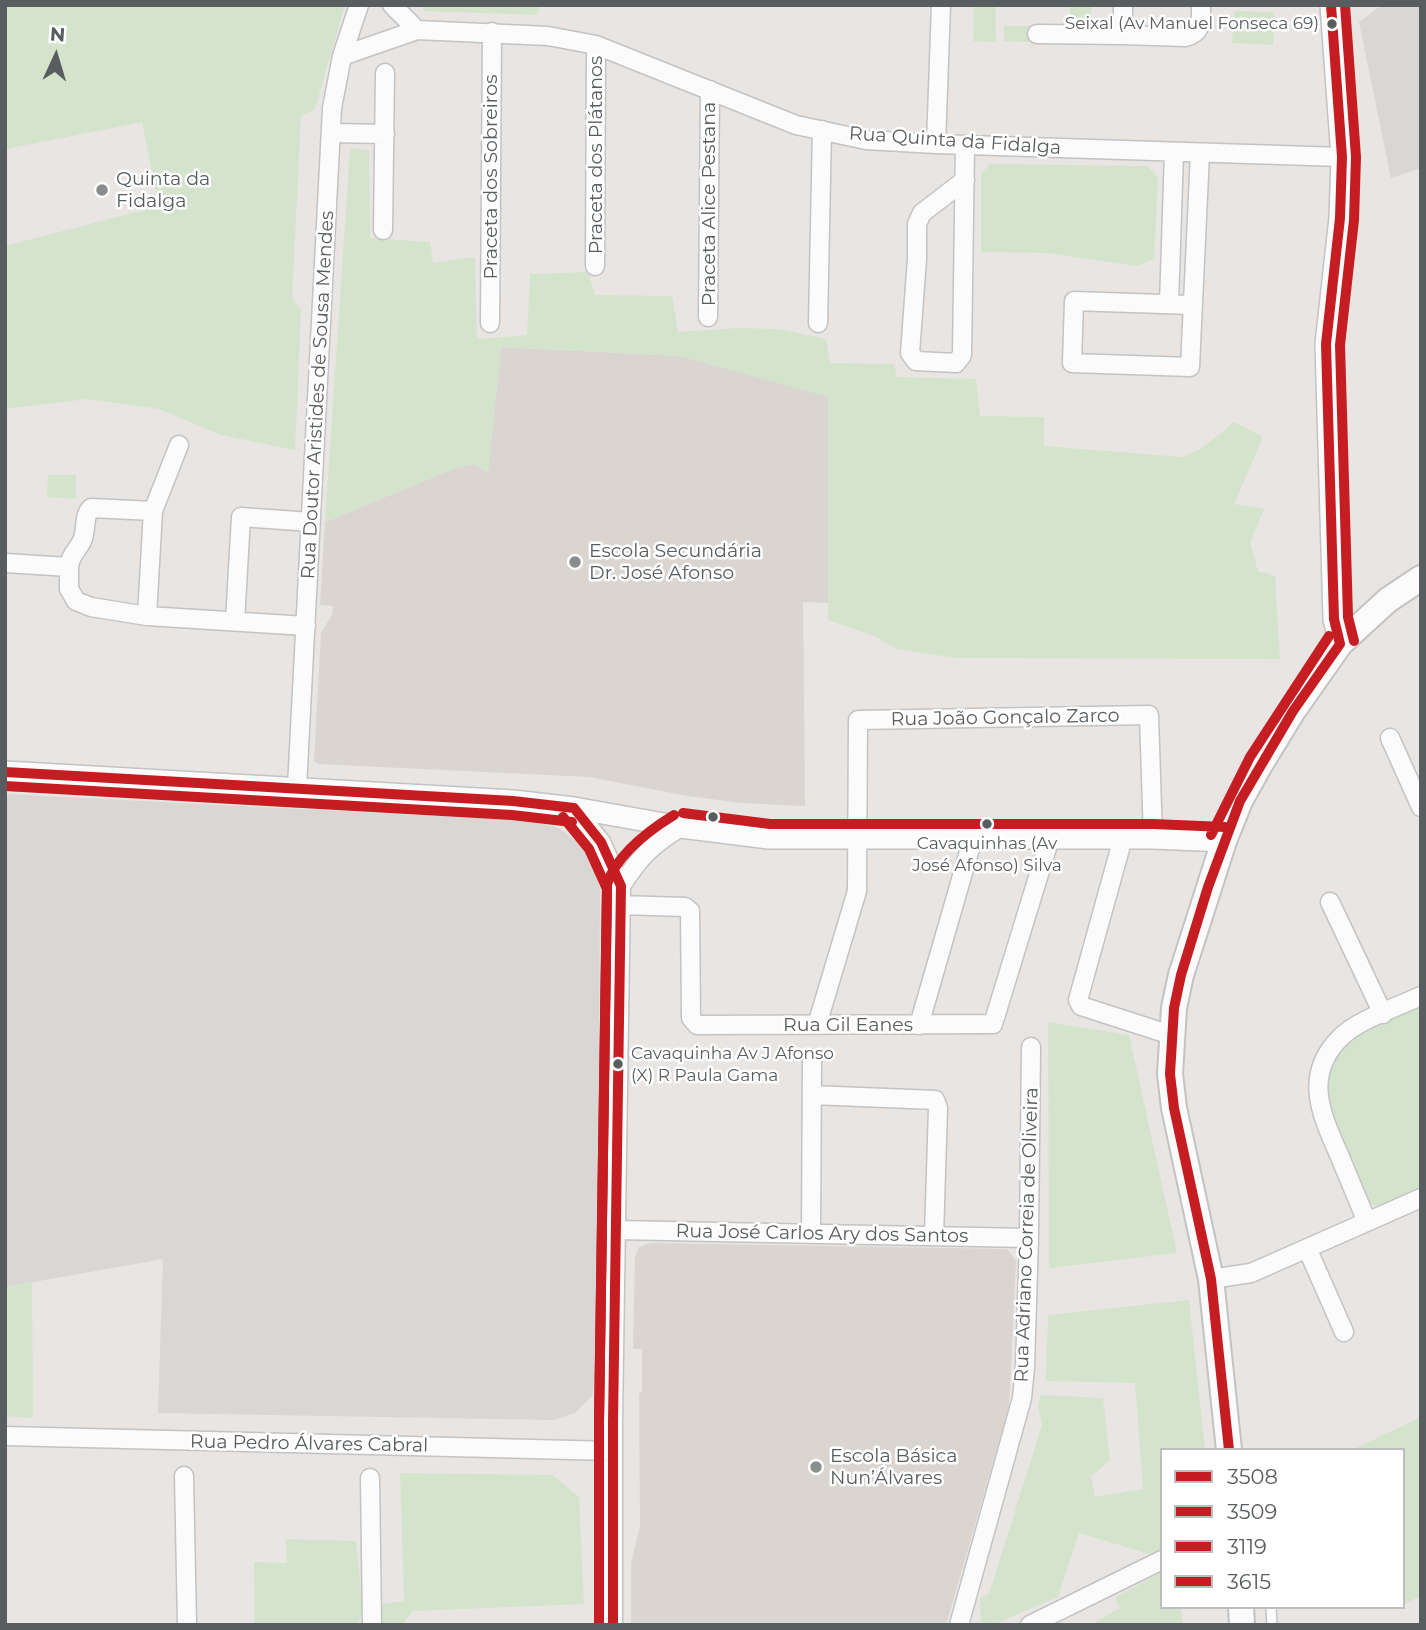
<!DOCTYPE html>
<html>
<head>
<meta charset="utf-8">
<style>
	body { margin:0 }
	#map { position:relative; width:1426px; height:1630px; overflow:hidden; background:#e8e5e2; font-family:Montserrat,sans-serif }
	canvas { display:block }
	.frame { position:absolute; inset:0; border:7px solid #585d60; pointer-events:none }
	.legend { position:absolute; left:1160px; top:1448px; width:245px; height:161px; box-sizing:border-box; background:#fff; border:2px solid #bcbebf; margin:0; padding:9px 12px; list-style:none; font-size:21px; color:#585d60 }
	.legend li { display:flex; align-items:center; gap:14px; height:35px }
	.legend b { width:35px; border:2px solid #bcbebf }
	.north { position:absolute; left:21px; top:21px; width:70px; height:70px; -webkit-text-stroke:5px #fff; paint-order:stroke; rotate:4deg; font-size:19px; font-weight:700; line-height:28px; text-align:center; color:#585d60 }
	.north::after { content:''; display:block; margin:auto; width:24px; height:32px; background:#585d60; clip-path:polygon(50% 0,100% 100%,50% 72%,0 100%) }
</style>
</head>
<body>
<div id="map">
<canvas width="1426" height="1630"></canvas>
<div class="frame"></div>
<ul class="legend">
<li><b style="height:9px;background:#c61d23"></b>3508</li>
<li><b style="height:9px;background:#c61d23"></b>3509</li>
<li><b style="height:9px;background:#c61d23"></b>3119</li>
<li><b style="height:9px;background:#c61d23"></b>3615</li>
</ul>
<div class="north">N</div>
</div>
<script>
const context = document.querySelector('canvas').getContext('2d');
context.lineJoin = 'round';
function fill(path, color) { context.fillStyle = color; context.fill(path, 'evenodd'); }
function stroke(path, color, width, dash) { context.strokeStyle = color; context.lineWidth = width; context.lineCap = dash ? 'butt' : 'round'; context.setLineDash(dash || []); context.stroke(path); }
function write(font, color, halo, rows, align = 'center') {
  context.font = font + ' Montserrat,sans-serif'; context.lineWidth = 5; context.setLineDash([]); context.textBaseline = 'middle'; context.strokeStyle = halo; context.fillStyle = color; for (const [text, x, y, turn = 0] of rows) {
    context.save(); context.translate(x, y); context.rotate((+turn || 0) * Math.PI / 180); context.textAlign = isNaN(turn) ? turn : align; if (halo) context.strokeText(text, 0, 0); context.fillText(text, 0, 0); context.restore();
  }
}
fill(new Path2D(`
	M 1382,5 L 1418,5 L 1421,12 L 1421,168 L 1391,178 L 1359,22 Z
	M 5,794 L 458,817 L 526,819 L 559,828 L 584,848 L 600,888 L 597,1364 L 592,1396 L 575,1413 L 554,1420 L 158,1413 L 163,1259 L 5,1287 Z`), '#d9d6d3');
fill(new Path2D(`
	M 501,347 L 680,356 L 828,396 L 828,603 L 803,602 L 805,806 L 741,803 L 688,796 L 589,777 L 319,764 L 314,761 L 321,633 L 332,615 L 333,606 L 320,605 L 325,522 L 455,468 L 474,464 L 488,471 Z
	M 651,1243 L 1007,1249 L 1016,1261 L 1009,1407 L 946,1625 L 631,1625 L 631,1563 L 640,1526 L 639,1394 L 642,1392 L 642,1349 L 633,1349 L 635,1257 L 639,1247 Z`), '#dad5d1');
fill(new Path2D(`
	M 5,5 L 345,5 L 315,109 L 301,116 L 292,298 L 301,310 L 295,450 L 221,435 L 159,409 L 87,399 L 5,409 L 5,246 L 159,206 L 142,122 L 5,149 Z
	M 422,5 L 541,5 L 536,15 L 424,11 Z
	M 974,5 L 995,5 L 996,42 L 973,41 Z
	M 1070,5 L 1091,5 L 1091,20 L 1070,19 Z
	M 1234,11 L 1274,12 L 1273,45 L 1232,43 Z
	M 1004,26 L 1030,26 L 1031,42 L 1004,41 Z
	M 350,148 L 369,150 L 370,238 L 430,242 L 433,263 L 475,257 L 477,339 L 527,335 L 530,274 L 588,272 L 595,295 L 672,296 L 678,332 L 738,328 L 778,329 L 826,339 L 830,363 L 894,364 L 897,377 L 976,379 L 980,416 L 1044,417 L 1044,446 L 1182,457 L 1201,449 L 1234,422 L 1263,437 L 1234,504 L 1264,509 L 1250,543 L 1258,571 L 1275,576 L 1280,659 L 956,658 L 897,649 L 874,636 L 828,620 L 828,397 L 680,356 L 501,347 L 488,472 L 474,464 L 455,468 L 325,522 Z
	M 990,164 L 1147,166 L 1158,178 L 1154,259 L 1137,266 L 1047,253 L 981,252 L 981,174 Z
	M 48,475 L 76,475 L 76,499 L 47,497 Z
	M 1421,1003 L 1421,1188 L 1379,1207 L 1374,1206 L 1364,1197 C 1352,1169 1322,1114 1324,1086 C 1325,1065 1341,1045 1358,1034 C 1376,1021 1400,1013 1421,1003 Z
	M 1048,1022 L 1129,1035 L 1177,1253 L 1049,1268 Z
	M 32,1282 L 33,1418 L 5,1416 L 5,1287 Z
	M 1189,1300 L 1205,1450 L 1162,1450 L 1162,1549 L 1153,1555 L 1079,1533 L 1058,1597 L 992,1625 L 981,1625 L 980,1598 L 989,1594 L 1042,1425 L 1038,1405 L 1041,1395 L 1103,1398 L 1110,1461 L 1091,1476 L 1095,1497 L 1143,1489 L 1135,1383 L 1046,1381 L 1048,1315 Z
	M 1421,1417 L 1421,1596 L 1403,1604 L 1403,1450 L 1352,1450 Z
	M 400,1473 L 552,1475 L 579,1497 L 584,1604 L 413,1611 L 402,1625 L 378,1625 L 377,1605 L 404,1601 Z
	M 286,1539 L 356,1541 L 363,1612 L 357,1625 L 255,1625 L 254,1562 L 287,1563 Z
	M 1162,1572 L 1162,1607 L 1181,1607 L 1183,1625 L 1090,1625 L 1120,1608 L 1115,1598 Z`), '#d4e4cc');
const service = new Path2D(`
	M 1271,1607 L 1272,1625`);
const minor = new Path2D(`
	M 392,5 L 417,30
	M 1123,5 L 1123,35 L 1185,37 C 1203,33 1201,21 1201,5
	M 1037,34 L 1123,35
	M 342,56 L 417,30 L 548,36 L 596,45 L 796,125 L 866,140 L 936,144 L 1342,157
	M 331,133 L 385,134
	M 936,144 L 941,5
	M 965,180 L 922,213 L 917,224 L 917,259 L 910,353 L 916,361 L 956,363 L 962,355 L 965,145
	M 383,230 L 385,73
	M 595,266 L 596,45
	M 1169,304 L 1174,152
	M 1192,305 L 1074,301 L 1072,363 L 1190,367 L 1200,153
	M 708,317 L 710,90
	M 490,323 L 492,32
	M 818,323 L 822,130
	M 5,563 L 69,567 L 69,589 L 76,601 L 91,607 L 147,616 L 306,626
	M 69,567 C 70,555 77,551 82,541 C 87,530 83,516 91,508 L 153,511 L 179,445
	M 147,616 L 153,511
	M 235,621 L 241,517 L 311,522
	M 1390,738 L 1421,807
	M 297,788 L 332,108 L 342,56 L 359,5
	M 574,808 L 601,842 L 621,886 L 613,1421 L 613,1625
	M 1123,838 L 1078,1000 L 1081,1006 L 1171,1035
	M 621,886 C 640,857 651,845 681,827
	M 1330,902 L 1383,1014
	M 620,905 L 685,907 L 690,911 L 691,1018 L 697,1025 L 993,1024 L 1050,838
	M 817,1025 L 857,891 L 858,720 L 1149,715 L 1153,838
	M 919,1025 L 973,838
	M 812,1095 L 935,1100 L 938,1108 L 934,1236
	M 1367,1222 C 1358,1200 1349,1179 1340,1157 C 1322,1116 1302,1076 1340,1038 C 1357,1020 1397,1007 1421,996
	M 615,1230 L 1029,1238
	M 811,1233 L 812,1060
	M 1307,1248 L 1344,1332
	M 1211,1279 L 1251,1273 L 1421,1198
	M 5,1436 L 613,1451
	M 184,1476 L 187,1625
	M 370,1478 L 372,1625
	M 959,1625 L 1022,1398 L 1025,1367 L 1029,1238 L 1031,1047
	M 1030,1625 L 1162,1560`);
const tertiary = new Path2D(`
	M 1331,5 L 1342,157 L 1340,218 L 1326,344 L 1334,619 L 1340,644
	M 5,772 L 513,801 L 574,808 L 681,827 L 769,838 L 1153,838 L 1224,841`);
const secondary = new Path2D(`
	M 1229,1450 L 1211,1279 L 1174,1108 L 1170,1074 L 1174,1008 L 1181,975 L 1224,841 L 1240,801 L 1260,765 L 1293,711 L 1340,644 L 1388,600 L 1421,578
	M 1241,1607 L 1242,1625`);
stroke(service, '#c3c3c3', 12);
stroke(minor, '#c3c3c3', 21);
stroke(tertiary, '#c3c3c3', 24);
stroke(secondary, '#c3c3c3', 28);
stroke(service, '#fcfbfb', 9);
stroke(minor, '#fcfbfb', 18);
stroke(tertiary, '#fcfbfb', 21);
stroke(secondary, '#fcfbfb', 24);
stroke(new Path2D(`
	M 5,772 L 513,801 L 574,808
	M 574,808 L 601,842 L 621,886 L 613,1421 L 613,1625`), '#c61d23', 10);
stroke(new Path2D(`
	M 5,786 L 512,815 L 572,822
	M 563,817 L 589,849 L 607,889 L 599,1421 L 599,1625`), '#c61d23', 10);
stroke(new Path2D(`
	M 1345,5 L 1356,157 L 1354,220 L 1340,345 L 1348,617 L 1354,641
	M 683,813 L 770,824 L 1153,824 L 1225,827
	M 1211,835 L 1250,757 L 1329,636
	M 599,1625 L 599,1421 L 607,884 C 617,854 648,831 674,815`), '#c61d23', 10);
stroke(new Path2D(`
	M 1331,5 L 1342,157 L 1340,218 L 1326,344 L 1334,619 L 1340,644
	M 1229,1450 L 1211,1279 L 1174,1108 L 1170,1074 L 1174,1008 L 1181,975 L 1208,887 L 1240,801 L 1293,711 L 1340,644`), '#c61d23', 10);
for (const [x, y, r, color] of [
	[1332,24,6,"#585d60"],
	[102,190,7,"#8a8d8e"],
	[575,562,7,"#8a8d8e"],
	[713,817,6,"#585d60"],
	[987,824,6,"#585d60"],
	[618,1064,6,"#585d60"],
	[816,1467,7,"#8a8d8e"]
]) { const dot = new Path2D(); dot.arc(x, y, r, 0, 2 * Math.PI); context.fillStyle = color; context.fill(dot); stroke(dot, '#fff', 2.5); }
write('17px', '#585d60', '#fff', [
	["Seixal (Av Manuel Fonseca 69)",1319,24],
	["Cavaquinhas (Av",987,844,"center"],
	["José Afonso) Silva",987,866,"center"],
	["Cavaquinha Av J Afonso",631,1054,"left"],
	["(X) R Paula Gama",631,1076,"left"]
], 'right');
write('19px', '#585d60', '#fff', [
	["Rua Quinta da Fidalga",955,141,4],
	["Praceta dos Plátanos",596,155,-90],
	["Praceta dos Sobreiros",491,177,-90],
	["Praceta Alice Pestana",709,204,-90],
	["Rua Doutor Aristides de Sousa Mendes",318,395,-87],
	["Rua João Gonçalo Zarco",1005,718,-1],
	["Rua Gil Eanes",848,1025],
	["Rua José Carlos Ary dos Santos",822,1234,1],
	["Rua Adriano Correia de Oliveira",1027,1235,-88],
	["Rua Pedro Álvares Cabral",309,1444,1]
]);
write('19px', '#585d60', '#fff', [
	["Quinta da",116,179],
	["Fidalga",116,201],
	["Escola Secundária",589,551],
	["Dr. José Afonso",589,573],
	["Escola Básica",830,1456],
	["Nun’Álvares",830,1478]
], 'left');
</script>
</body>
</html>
